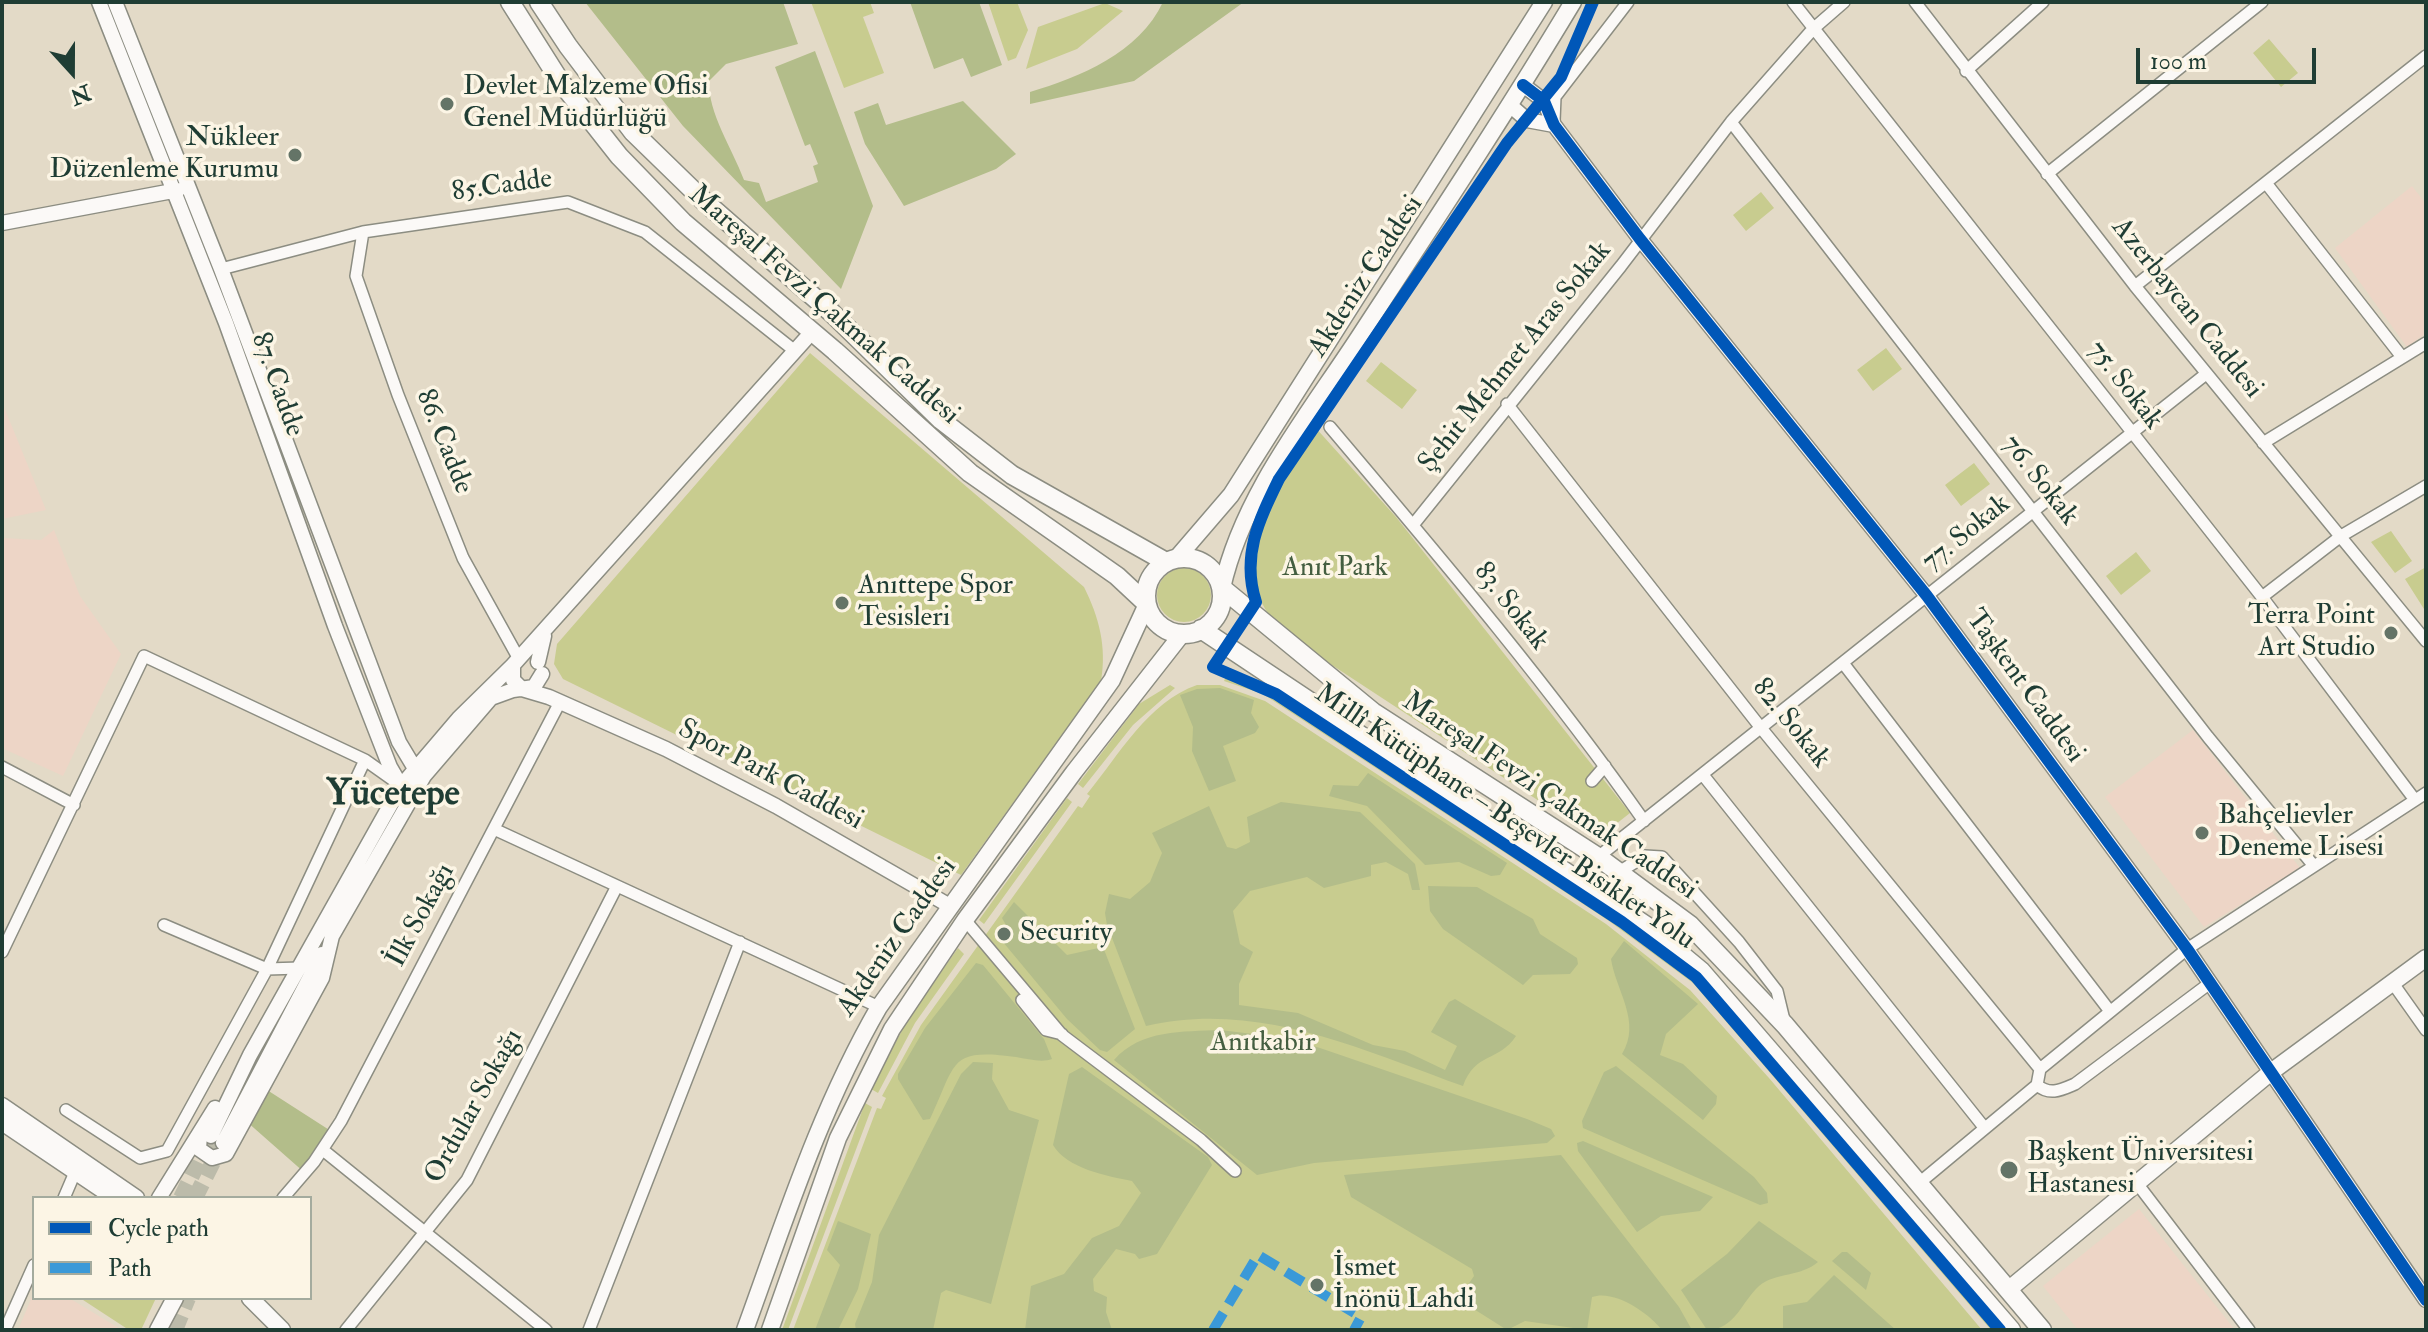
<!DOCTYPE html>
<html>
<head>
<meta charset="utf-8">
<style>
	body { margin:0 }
	#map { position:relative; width:2428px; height:1332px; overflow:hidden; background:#e3dac7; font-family:"IM FELL Double Pica",serif }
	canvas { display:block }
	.frame { position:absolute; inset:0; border:4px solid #1f3d34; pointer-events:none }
	.legend { position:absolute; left:32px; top:1196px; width:280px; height:104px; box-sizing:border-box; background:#fcf5e5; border:2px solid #a4ab9e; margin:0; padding:10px 14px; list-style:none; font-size:24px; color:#1f3d34 }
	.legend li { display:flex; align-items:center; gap:16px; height:40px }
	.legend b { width:40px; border:2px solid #a4ab9e }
	.north { position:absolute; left:32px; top:32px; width:80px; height:80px; -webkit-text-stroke:6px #fcf5e5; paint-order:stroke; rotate:159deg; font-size:22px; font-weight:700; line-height:32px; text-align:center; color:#1f3d34 }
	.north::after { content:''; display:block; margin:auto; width:28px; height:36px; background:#1f3d34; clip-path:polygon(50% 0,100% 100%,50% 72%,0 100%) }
	.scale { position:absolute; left:2136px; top:48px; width:180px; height:36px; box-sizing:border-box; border:4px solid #1f3d34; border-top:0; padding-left:10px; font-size:24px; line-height:28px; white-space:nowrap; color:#1f3d34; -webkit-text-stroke:6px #fcf5e5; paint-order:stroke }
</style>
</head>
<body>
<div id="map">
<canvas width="2428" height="1332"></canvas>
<div class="frame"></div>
<ul class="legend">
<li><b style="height:10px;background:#0057b8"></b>Cycle path</li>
<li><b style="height:10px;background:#3a99d8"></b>Path</li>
</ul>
<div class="north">N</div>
<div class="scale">100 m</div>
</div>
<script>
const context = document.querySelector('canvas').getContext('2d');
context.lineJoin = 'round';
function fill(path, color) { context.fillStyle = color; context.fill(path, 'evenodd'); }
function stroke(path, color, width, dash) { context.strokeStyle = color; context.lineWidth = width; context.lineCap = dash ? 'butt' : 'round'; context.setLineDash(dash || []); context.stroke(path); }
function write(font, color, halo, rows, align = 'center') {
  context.font = font + ' "IM FELL Double Pica",serif'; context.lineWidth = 7; context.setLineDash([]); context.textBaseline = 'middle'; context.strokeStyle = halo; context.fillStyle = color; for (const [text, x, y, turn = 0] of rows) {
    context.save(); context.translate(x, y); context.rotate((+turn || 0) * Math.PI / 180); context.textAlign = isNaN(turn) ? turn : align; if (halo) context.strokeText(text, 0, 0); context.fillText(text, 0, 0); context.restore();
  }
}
fill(new Path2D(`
	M 2412,186 L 2426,204 L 2426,333 L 2407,347 L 2335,248 Z
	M 2,402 L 46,510 L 2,519 Z
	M 54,530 L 80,596 L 121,654 L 63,776 L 2,748 L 2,538 L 41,540 Z
	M 2193,730 L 2300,868 L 2204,927 L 2105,797 Z
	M 2139,1209 L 2235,1330 L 2078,1330 L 2043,1286 Z
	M 34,1292 L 34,1298 L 69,1298 L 122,1330 L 18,1330 Z`), '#edd5c6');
fill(new Path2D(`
	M 811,2 L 870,2 L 874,13 L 863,17 L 884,73 L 844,88 Z
	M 988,2 L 1017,2 L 1028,30 L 1016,58 L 1008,61 Z
	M 1105,3 L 1123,11 L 1077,49 L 1026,69 L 1038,27 Z
	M 2269,39 L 2298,73 L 2281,87 L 2253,53 Z
	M 1761,192 L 1774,208 L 1746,231 L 1733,215 Z
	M 1886,348 L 1902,369 L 1873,391 L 1857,370 Z
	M 810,353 L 1084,587 C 1099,617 1107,647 1101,681 L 961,875 L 563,679 L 554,664 L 557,644 Z
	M 1381,362 L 1417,390 L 1402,409 L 1366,381 Z
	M 1314,426 L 1396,517 L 1630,813 L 1597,839 L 1312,652 C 1295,638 1273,625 1263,605 C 1235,552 1287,471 1314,426 Z
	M 1974,463 L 1990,484 L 1961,506 L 1945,485 Z
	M 2391,531 L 2412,561 L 2395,573 L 2371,542 Z
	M 2136,552 L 2151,571 L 2121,595 L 2106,576 Z
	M 2426,567 L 2426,608 L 2424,609 L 2405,579 Z
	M1157 595a27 27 0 1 1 54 0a27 27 0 1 1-54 0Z
	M 1226,677 L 1277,699 L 1611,917 L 1695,978 L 1996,1330 L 1991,1330 L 1693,983 L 1609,921 L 1263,694 L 1224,681 Z
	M 1170,685 L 1175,688 L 1133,725 L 1083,788 L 1078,784 L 1139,704 Z
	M 1197,685 L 1220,685 L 1265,701 L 1606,924 L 1690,990 L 1769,1078 L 1982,1330 L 793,1330 L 877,1108 L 881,1109 L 886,1098 L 882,1096 L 921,1025 L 1078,806 L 1082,808 L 1090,796 L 1087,794 C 1119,755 1148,702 1197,685 Z
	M 1067,798 L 1072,802 L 984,924 L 979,920 Z
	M 958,948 L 964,954 L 915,1023 L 878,1093 L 871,1089 L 908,1019 Z
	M 865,1103 L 872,1107 L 788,1330 L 782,1330 Z
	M 80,1298 L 156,1298 L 141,1330 L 129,1330 Z`), '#c8cc8f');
fill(new Path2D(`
	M 585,2 L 783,2 L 798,44 L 726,64 L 709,81 C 708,113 732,148 744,180 L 759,183 L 766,202 L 818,182 L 813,166 L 818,164 L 810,144 L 805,146 L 775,67 L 815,51 L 873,206 L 841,289 L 683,126 Z
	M 910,2 L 979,2 L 1002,65 L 971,77 L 963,58 L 934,69 Z
	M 1163,2 L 1244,2 L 1134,81 L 1030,104 L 1030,92 C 1080,77 1139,53 1163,2 Z
	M 963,101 L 1016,154 L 996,169 L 904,206 L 865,144 L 854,112 L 878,103 L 886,125 Z
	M 1220,688 L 1254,700 L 1251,713 L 1259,727 L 1255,733 L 1223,746 L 1236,781 L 1209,791 L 1192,751 L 1193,727 L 1180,695 L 1197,689 Z
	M 1368,773 L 1507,863 L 1500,875 L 1491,876 L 1459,862 L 1425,865 L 1367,806 L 1329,796 L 1333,785 L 1358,786 Z
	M 1281,802 L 1360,812 L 1415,864 L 1420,890 L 1412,890 L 1408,874 L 1386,862 L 1371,865 L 1371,876 L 1324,888 L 1307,877 L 1250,891 L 1233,911 L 1240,944 L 1253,952 L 1239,984 L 1239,1005 L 1298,1013 L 1373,1045 L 1405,1051 L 1445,1070 L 1457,1046 L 1431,1032 L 1449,1002 L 1455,999 L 1516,1036 C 1499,1062 1475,1052 1463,1086 C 1360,1049 1257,1000 1146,1026 L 1107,925 L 1105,913 L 1109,894 L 1130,899 L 1150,882 L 1162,853 L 1152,833 L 1209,806 L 1227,847 L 1236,849 L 1250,842 L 1247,817 Z
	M 1428,886 L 1477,887 L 1533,919 L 1540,934 L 1577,958 L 1578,964 L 1570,974 L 1533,975 L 1523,985 L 1443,929 L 1430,911 Z
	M 1014,902 L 1067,955 L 1103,947 L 1135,1029 L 1107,1052 L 1100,1050 L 1067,1019 L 1003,942 L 1011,934 L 1002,918 Z
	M 1624,941 L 1698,1004 L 1666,1034 L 1660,1055 L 1683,1064 L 1717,1096 L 1716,1104 L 1703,1120 L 1622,1054 C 1642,1022 1616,991 1611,959 Z
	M 976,963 L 983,965 L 1044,1039 L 1052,1059 C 1042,1063 1028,1059 1016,1057 C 948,1048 957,1062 930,1119 L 923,1120 L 898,1079 L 898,1074 L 925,1028 Z
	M 1220,1030 L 1286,1038 L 1320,1048 L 1527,1119 L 1551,1129 L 1555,1136 L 1547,1143 L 1314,1163 L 1257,1175 L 1114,1060 C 1141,1029 1183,1032 1220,1030 Z
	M 973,1062 L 993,1063 L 992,1079 L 1009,1110 L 1039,1120 L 991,1304 L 946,1290 L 941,1293 L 933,1330 L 856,1330 L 855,1324 L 872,1282 L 879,1235 L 961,1074 Z
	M 1616,1066 L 1754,1177 L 1767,1193 L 1768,1203 L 1760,1205 L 1583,1128 L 1582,1121 L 1604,1072 Z
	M 1082,1067 L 1208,1157 L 1212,1165 L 1157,1254 L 1139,1259 L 1135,1254 L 1116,1249 L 1093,1279 L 1094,1291 L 1107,1297 L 1106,1312 L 1112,1330 L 1025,1330 L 1031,1286 L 1064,1274 L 1092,1238 L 1119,1226 L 1141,1193 L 1132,1181 C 1108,1176 1067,1169 1053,1145 L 1069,1074 Z
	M 264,1088 L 334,1133 L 305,1173 L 246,1121 Z
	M 1583,1141 L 1713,1197 L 1700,1211 L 1661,1216 L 1637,1232 L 1578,1151 L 1577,1143 Z
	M 1561,1155 L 1679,1307 L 1692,1330 L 1662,1330 C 1649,1313 1614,1289 1592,1297 L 1587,1330 L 1525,1321 L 1507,1330 L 1458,1299 L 1474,1276 L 1472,1269 L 1351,1197 L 1344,1175 Z
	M 838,1221 L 871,1234 L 858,1289 L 838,1330 L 815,1330 L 840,1265 L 827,1250 Z
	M 1759,1221 L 1818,1262 C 1801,1277 1776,1272 1759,1286 C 1742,1301 1735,1330 1707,1330 L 1681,1290 L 1727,1254 Z
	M 1842,1252 L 1847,1252 L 1871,1273 L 1866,1290 L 1832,1261 Z
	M 1834,1275 L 1896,1330 L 1783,1330 L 1783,1306 L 1807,1302 Z`), '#b3bd8a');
stroke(new Path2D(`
	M 181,1198 L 211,1136
	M 195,1198 L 221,1146
	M 175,1330 L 188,1298`), '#bcbbaa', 16, [16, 8]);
const minor = new Path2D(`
	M 1793,2 L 2262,597 L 2415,800
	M 1915,2 L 2135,286 L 2426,641
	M 1966,71 L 2043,2
	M 1554,121 L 1555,97 L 1628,2
	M 1731,122 L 2208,737 L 2314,866
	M 2047,174 L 2262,2
	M 2266,183 L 2402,357
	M 363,232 L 356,276 L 398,395 L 463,558 L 519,659
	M 221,269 L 363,232 L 568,202 L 645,232 L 795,351
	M 2135,286 L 2426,56
	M 1507,404 L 1761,728 L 2040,1069
	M 1330,427 C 1439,556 1548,684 1644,821
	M 2263,443 L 2426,343
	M 1413,525 L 1621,266 L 1731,122 L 1813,29 L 1844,2
	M 2262,597 L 2341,536 L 2426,486
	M 1843,663 L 2109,1010
	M 2,767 L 74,805
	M 1703,775 L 1983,1126
	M 1592,781 L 1605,766
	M 496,830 L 879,1007
	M 1598,857 L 2206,374
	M 1619,872 L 1645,856 L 1662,857 L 1739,942 L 1777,991 L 1784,1020
	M 965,920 L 1062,1035 L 1201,1140 L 1235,1171
	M 164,925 L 267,969 L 300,968
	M 2,952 L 144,656 L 365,760 L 396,782
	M 2392,982 L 2426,1030
	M 1022,1000 L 1046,1030 L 1062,1034
	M 2037,1085 C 2050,1096 2061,1090 2075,1084 L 2210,983
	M 66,1110 L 140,1158 L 167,1151 L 267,969 L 365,760
	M 323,1150 L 546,1330
	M 2136,1182 L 2249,1330
	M 1918,1184 L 2037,1085 L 2040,1069 L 2187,949 L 2426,793
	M 64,1198 L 76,1170
	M 283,1198 L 314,1162 L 341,1121 L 560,702
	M 5,1330 L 34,1265
	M 346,1330 L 467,1180 L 616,888
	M 589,1330 L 740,942`);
const tertiary = new Path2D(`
	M 99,2 L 226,323 L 335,626 L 390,767 L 401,786 L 413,793
	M 115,2 L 221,269 L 399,742 L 414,767 L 424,776
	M 1523,85 L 1544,101 L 1554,125 L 1640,239 L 1927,596 L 2187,949 L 2426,1300
	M 1511,106 L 1527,120 L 1554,125
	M 2,223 L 178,190
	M 811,333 L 513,665 L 513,680 L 522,689 L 549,697 L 666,749 L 776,806 L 950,906
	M 538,662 L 544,636
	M 200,1134 L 199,1149 L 212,1158 L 226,1154 L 322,978 L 332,936 L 424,776 L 491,698 L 513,690 L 534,687 L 542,674
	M 211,1136 L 250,1055 L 401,786 L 459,718 L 513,665
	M 223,1143 L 322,954
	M 159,1198 L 215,1108`);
const secondary = new Path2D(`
	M 1176,559 L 1231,495 L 1544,2
	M 1222,588 C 1243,494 1309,414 1361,334 C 1433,224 1505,115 1573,2
	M 2,1106 L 136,1198
	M 2,1122 L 115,1198
	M 2008,1290 L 2271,1072 L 2426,958
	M 250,1298 L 282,1330
	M 158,1330 L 175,1298
	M 745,1330 C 785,1220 820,1109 879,1007 L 1112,680 L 1147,604
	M 770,1330 L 838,1138 L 892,1029 L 965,920 L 1074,772 L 1182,634`);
const primary = new Path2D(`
	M 510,2 L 560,81 L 619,156 L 683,222 L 835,351 L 970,473 L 1117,576 L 1147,604
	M 539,2 L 568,46 L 633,132 L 704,201 L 832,313 L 941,420 L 1012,475 L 1166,562
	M1146 596a38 38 0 1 1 76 0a38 38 0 1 1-76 0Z
	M 1222,588 L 1373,712 L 1598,857 L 1690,925 L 1785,1025 L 2042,1330
	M 1201,629 L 1648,927 L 1701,971 L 2011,1330`);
stroke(minor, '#8c8d82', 14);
stroke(tertiary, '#8c8d82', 17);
stroke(secondary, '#8c8d82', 19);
stroke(primary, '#8c8d82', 21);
stroke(minor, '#fbf9f7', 11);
stroke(tertiary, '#fbf9f7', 14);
stroke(secondary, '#fbf9f7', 16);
stroke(primary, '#fbf9f7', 18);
stroke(new Path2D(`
	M 1213,1330 L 1258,1255 L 1361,1317 L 1354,1330`), '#3a99d8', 10, [20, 10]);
stroke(new Path2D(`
	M 1593,2 L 1561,77 L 1507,143 L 1279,479 C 1259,520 1241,556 1256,602 L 1213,667 L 1276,694 L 1622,922 L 1696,977 L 2000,1330
	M 1523,85 L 1544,101 L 1554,125 L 1640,239 L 1927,596 L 2187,949 L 2426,1300`), '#0057b8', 12);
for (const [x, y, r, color] of [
	[447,104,8,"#647467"],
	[295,155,8,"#647467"],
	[842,603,8,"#647467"],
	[2391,633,8,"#647467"],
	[2202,833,8,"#647467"],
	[1004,934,8,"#647467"],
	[2009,1170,10,"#647467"],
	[1317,1285,8,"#647467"]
]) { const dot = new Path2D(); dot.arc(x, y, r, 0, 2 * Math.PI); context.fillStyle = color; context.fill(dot); stroke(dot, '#fcf5e5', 3); }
write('28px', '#1f3d34', '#fcf5e5', [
	["Devlet Malzeme Ofisi",463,88],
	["Genel Müdürlüğü",463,120],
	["Nükleer",279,139,"right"],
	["Düzenleme Kurumu",279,171,"right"],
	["Anıttepe Spor",858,587],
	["Tesisleri",858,619],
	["Terra Point",2375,617,"right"],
	["Art Studio",2375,649,"right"],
	["Bahçelievler",2218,817],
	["Deneme Lisesi",2218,849],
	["Security",1020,934],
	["Başkent Üniversitesi",2027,1154],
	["Hastanesi",2027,1186],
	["İsmet",1333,1269],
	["İnönü Lahdi",1333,1301]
], 'left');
write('28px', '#1f3d34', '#fcf5e5', [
	["85.Cadde",502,187,-8],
	["Akdeniz Caddesi",1367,277,-57],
	["Mareşal Fevzi Çakmak Caddesi",823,306,41],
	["Azerbaycan Caddesi",2186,309,51],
	["Şehit Mehmet Aras Sokak",1516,358,-51],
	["87. Cadde",276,385,70],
	["75. Sokak",2124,386,52],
	["86. Cadde",443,442,68],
	["76. Sokak",2039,481,52],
	["77. Sokak",1967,534,-39],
	["83. Sokak",1510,607,52],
	["Taşkent Caddesi",2024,687,54],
	["82. Sokak",1790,724,51],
	["Spor Park Caddesi",770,776,28],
	["Mareşal Fevzi Çakmak Caddesi",1549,797,34],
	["Millî Kütüphane – Beşevler Bisiklet Yolu",1504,818,34],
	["İlk Sokağı",422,916,-62],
	["Akdeniz Caddesi",898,938,-55],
	["Ordular Sokağı",475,1107,-61]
]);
write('28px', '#445e40', '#fcf5e5', [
	["Anıt Park",1335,569],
	["Anıtkabir",1263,1044]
]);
write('bold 36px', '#1f3d34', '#fcf5e5', [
	["Yücetepe",393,796]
]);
</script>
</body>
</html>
